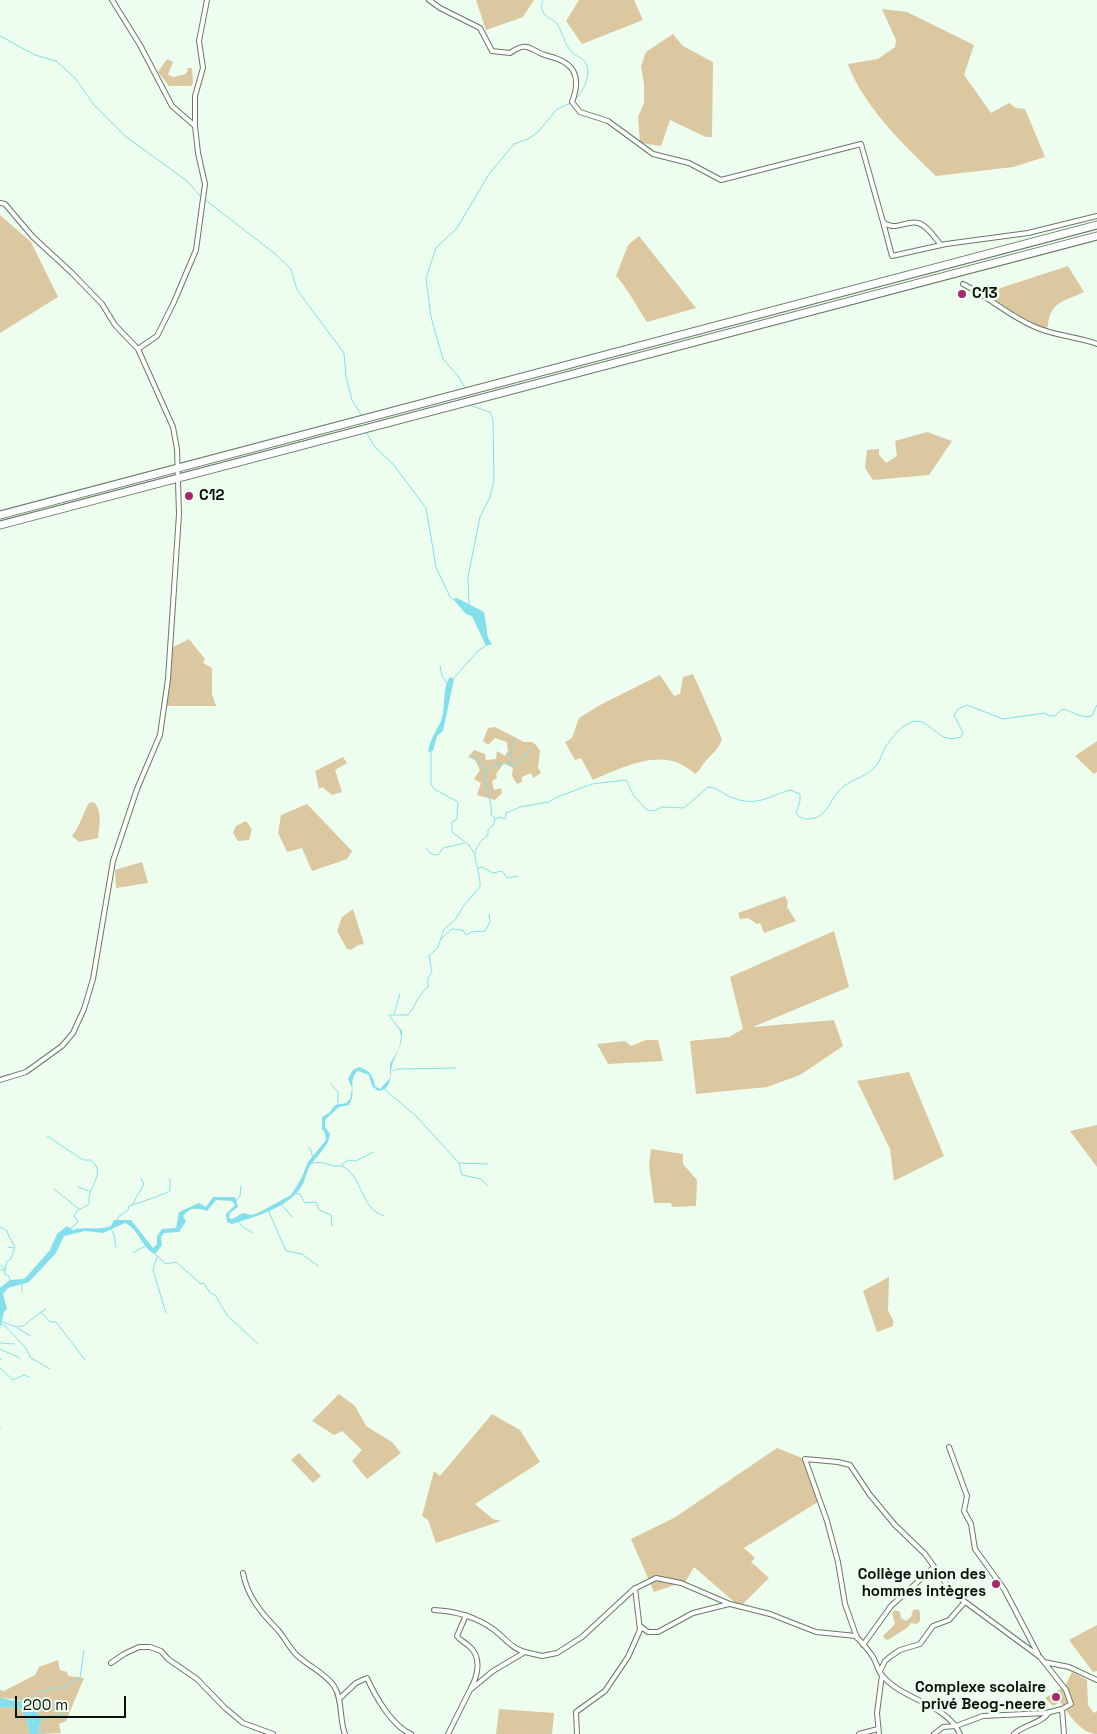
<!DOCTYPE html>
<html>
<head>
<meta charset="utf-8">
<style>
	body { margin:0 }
	#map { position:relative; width:1097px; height:1734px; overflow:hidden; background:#eefeee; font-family:"Space Grotesk",sans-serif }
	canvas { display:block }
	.scale { position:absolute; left:15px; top:1696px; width:111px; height:22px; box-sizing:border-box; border:2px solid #0b120b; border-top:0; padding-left:6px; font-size:15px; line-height:18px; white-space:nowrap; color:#0b120b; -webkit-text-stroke:4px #eefeee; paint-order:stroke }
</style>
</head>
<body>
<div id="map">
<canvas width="1097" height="1734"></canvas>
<div class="scale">200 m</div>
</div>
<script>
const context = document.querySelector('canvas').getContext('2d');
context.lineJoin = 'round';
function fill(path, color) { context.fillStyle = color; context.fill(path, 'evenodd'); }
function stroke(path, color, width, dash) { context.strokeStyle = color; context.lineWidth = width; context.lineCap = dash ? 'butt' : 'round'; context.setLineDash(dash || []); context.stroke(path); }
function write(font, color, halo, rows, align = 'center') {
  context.font = font + ' "Space Grotesk",sans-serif'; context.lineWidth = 5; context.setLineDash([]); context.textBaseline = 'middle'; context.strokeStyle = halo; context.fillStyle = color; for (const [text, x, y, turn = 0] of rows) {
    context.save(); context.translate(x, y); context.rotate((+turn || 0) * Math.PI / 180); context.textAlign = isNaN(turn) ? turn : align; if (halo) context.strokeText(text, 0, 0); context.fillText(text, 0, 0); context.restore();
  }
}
fill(new Path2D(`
	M 476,0 L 534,0 L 523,17 L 486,30 Z
	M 579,0 L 634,0 L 643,20 L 582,44 L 566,21 Z
	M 882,9 L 907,12 L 974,45 L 964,75 L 991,113 L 1009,103 L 1016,108 L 1025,109 L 1045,157 L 1013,167 L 936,176 C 906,148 861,103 848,64 L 878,59 L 895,47 L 896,40 Z
	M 673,34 L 683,46 L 713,62 L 712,137 L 706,137 L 670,120 L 661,146 L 640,143 L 638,117 L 644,103 L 644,85 L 641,66 L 646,52 Z
	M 167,59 L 173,62 L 168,75 L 174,77 L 186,74 L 188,68 L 192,68 L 193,83 L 191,86 L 169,86 L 158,72 Z
	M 0,215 L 31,242 L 58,297 L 0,333 Z
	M 639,236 L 696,308 L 647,322 C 636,306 629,290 616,276 L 628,245 Z
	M 1068,266 L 1084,292 C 1059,303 1050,302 1047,331 L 1032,326 L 982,294 Z
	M 927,432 L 952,441 L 929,475 L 873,480 L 865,468 L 867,450 L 879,449 L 879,455 L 886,463 L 897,456 L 895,441 Z
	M 189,639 L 205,659 L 203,663 L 212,668 L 212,694 L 216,706 L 165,706 L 171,648 Z
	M 693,674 L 722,739 C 717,752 713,752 705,762 C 700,767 701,770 695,774 C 665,745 625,766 593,780 L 581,758 L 575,760 L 565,742 L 572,738 L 579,718 L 600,705 L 660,675 L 674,696 L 680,694 L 683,677 Z
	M 495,727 L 524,742 L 532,742 L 536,745 L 540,751 L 538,768 L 541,773 L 533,778 L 531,773 L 522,777 L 522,782 L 517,784 L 512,776 L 513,768 L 504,763 L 496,774 L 497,778 L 492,781 L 494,790 L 501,788 L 502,793 L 495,800 L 477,795 L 481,783 L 474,779 L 480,770 L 475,760 L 468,757 L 474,750 L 485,754 L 486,760 L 496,759 L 497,751 L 505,756 L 508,751 L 507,742 L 495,738 L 488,745 L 483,741 L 488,728 Z
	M 1097,741 L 1097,772 L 1094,774 L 1075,756 Z
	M 343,757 L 347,763 L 335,770 L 342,792 L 332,795 L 322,787 L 319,789 L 315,771 Z
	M 94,802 C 103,813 99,825 98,838 L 79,842 L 72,836 C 81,824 82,815 89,803 Z
	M 307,804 L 352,851 L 347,859 L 312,871 L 302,848 L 287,852 L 278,833 L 281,815 Z
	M 246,821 L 252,829 L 249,840 L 238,841 L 233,833 L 236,826 Z
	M 142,862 L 148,883 L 116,888 L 115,870 Z
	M 785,896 L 788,902 L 787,907 L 796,921 L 764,933 L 760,923 L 757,924 L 748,918 L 740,919 L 738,913 Z
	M 353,909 L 364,944 L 358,945 L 351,950 L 347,949 L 337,931 L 342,917 Z
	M 834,931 L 849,987 L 753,1027 L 834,1020 L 843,1046 L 800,1075 L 767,1087 L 696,1094 L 690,1041 L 729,1037 L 743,1029 L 730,977 Z
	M 646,1040 L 658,1040 L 663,1061 L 608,1064 L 597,1044 L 625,1041 L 631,1046 Z
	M 909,1072 L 944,1156 L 894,1181 L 890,1149 L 857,1081 Z
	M 1097,1125 L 1097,1167 L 1070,1131 Z
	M 651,1149 L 683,1154 L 683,1164 L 697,1180 L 696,1206 L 672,1207 L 671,1203 L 654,1203 L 649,1165 Z
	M 889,1277 L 888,1310 L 893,1320 L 893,1326 L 877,1332 L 863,1291 Z
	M 339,1394 L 355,1406 L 366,1426 L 392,1442 L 401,1453 L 367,1479 L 352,1461 L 362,1450 L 342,1431 L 334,1435 L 312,1421 Z
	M 492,1414 L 520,1430 L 540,1462 L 475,1504 L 493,1519 L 501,1521 L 436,1543 L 428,1520 L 422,1516 L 434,1471 L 440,1476 Z
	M 777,1448 L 804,1459 L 821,1500 L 744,1548 L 755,1558 L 751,1562 L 769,1578 L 740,1607 L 694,1567 L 686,1581 L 654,1592 L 631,1539 L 674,1518 Z
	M 299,1453 L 321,1476 L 313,1483 L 291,1460 Z
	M 918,1609 L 920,1612 L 920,1621 L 917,1624 L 911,1623 L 907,1628 L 888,1640 L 885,1639 L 883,1636 L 895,1624 L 892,1613 L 895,1610 L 900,1612 L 901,1618 L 906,1621 L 911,1617 L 913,1610 Z
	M 1097,1625 L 1097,1671 L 1093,1672 L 1069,1640 Z
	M 58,1660 L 60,1670 L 67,1672 L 68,1676 L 84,1678 L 66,1721 L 59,1724 L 61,1733 L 38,1734 L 41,1719 L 31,1702 C 21,1702 8,1696 0,1699 L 0,1690 L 4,1691 L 35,1675 L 39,1667 Z
	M 1072,1672 L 1087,1680 L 1088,1705 L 1094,1713 L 1097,1711 L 1097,1734 C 1081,1734 1069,1714 1060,1702 L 1053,1706 L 1045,1698 L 1065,1686 Z
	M 0,1707 L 20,1708 L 26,1718 L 30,1734 L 0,1734 Z
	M 499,1709 L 554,1713 L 552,1734 L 496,1734 Z`), '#dbc7a0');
fill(new Path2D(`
	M 457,598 L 484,612 L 488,638 L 492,644 L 486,646 L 472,616 L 466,614 L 453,599 Z
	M 450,677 L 454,679 L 443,731 L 437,736 L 433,751 L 428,752 C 430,740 435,733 440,723 C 447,709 441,689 450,677 Z
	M 399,1027 L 402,1031 C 402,1045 399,1049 393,1062 C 389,1071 394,1090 378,1091 L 372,1086 L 369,1075 L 358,1071 C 347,1079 357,1093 349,1105 L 339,1107 L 325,1120 L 325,1127 L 330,1134 C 329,1145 319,1154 312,1163 C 307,1169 306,1177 303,1184 C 290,1208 254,1217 232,1224 L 227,1222 L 226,1214 L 235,1205 L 232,1201 L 216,1200 L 207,1211 C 196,1208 191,1207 183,1216 L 186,1221 L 179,1232 L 164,1233 L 161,1237 L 162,1245 L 155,1254 C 142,1249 139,1229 125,1223 L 103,1233 L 85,1231 L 64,1236 L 56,1253 L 29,1282 L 8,1288 L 3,1294 L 7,1309 L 4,1312 L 0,1328 L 0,1288 L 10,1280 L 24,1279 L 28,1275 L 50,1250 L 57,1234 L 67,1226 L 73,1230 C 86,1226 98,1231 111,1226 L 114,1220 L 131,1220 L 153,1248 L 157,1244 L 157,1236 L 162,1229 L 176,1228 L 179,1212 L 199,1203 L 206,1207 L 213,1197 L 235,1197 L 238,1207 L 230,1213 L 229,1218 L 232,1219 L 243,1213 L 251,1215 L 258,1213 L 291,1195 L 301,1179 L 308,1162 L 326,1140 L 325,1133 L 322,1129 L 322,1117 L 329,1113 L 335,1105 L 346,1103 L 350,1099 L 352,1088 L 348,1079 L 353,1070 L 359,1067 C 370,1071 373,1075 375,1086 L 380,1089 L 390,1078 L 390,1064 L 399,1049 L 401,1037 Z
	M 2,1698 L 15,1701 L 31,1702 L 41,1719 L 38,1734 L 30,1734 L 26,1718 L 20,1708 L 0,1707 L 0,1699 Z`), '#83dfeb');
stroke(new Path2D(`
	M 543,0 C 541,5 541,10 545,15 C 548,18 553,19 557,24 C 563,32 564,44 571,51 C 575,57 581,56 585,62 C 593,72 583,94 574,100
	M 0,36 L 35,55 L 56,61 L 75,78 L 94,105 L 125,136 L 187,181 L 201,197
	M 204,199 L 274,253 L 291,269 L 297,290 L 344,353 L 346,377 L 352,400 L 362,416
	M 465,388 L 458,376 L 443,359 L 431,317 L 426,278 L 436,248 L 457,228 L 489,174 L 514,144 L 528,139 L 538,132 L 557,109 L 571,103
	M 366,432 L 375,447 L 393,464 L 426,508 L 436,567 L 450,597 L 453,599
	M 469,604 L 468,577 L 480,517 L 490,497 L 494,481 L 493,420 L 490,412 L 469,405
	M 440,666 L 442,676 L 447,683
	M 453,679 L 478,651 L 488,644
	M 431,750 L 431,784 L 434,789 L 458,802 L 457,819 L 452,822 L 452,832 L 469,845 L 474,853
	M 472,755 L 478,758 L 486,772
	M 508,764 L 513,759 L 511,755 L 513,740
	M 495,820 L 499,817 L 505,819 L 506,813 L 520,807 L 549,802 L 555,798 L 592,784 L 625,780 L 627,781 L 633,795 L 647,810 L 654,811 L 662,807 L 684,808 L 708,787 C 717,787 724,795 733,798 C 758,807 769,796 790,790 L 800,794 L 800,801 L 796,813 C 800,818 803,819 809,819 C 829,818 830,796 844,786 C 854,779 867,776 876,766 C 881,760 882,752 886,746 C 890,740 898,730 904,726 C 930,708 933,747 961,737 L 963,733 L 954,715 L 958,709 L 967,705 L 1003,719 L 1045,713 L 1049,716 L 1055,716 L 1062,709 C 1073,711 1080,719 1092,716 L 1097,705
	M 426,848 L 431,854 L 438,855 L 443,848 L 464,843
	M 478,868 L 482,867 L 493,873 L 502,871 L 507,878 L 518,876
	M 441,939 L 452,929 L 463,930 L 466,935 L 471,932 L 485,931 L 490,922 L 489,914
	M 394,1014 L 400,994
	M 399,1029 L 389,1015 L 408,1015 C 416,1005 418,995 428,987 L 428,978 L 432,972 L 429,956 L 438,947 L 444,929 L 455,920 L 464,905 L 480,887 C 481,863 464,854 488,835 L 488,830 L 494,824 L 495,818 L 491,815 C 493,801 484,786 486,772 C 495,761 503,763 515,766 L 527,755 L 529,750
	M 393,1071 L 397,1069 L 456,1068
	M 331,1084 L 338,1092 L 338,1103
	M 384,1089 L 416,1116 L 459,1163 L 487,1164
	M 47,1136 L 83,1160 L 91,1160 L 97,1167 C 100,1181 87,1189 89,1204 L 77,1211 L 74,1216 L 78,1222 L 70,1229
	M 308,1147 L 311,1150 L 313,1159
	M 459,1163 L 462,1175 L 481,1179 L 488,1186
	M 311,1164 C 321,1160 324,1164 334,1166 C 335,1166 341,1166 342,1166 C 363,1176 360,1209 384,1216
	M 341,1166 L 348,1160 L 356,1161 L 373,1152
	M 78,1187 L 89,1191
	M 54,1189 L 79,1209
	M 294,1193 L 300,1194 L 305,1203 L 316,1202 L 319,1210 L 331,1215 L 332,1226
	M 236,1201 L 240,1196 L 241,1186
	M 281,1204 L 292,1217
	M 132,1205 L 144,1184 L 141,1178
	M 268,1210 L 286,1251 L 302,1254 L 318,1266
	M 237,1220 L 243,1227 L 253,1233
	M 117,1221 L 119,1216 L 128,1210 L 129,1206 C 133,1205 168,1193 170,1191 L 170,1179
	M 0,1227 L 6,1230 L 15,1247 L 11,1259 L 7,1261 L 4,1274 L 9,1276 L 10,1281
	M 111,1229 L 114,1235 L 116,1247
	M 8,1247 L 14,1248
	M 133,1253 L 145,1246
	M 155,1254 L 166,1264 L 176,1262 L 201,1284 L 204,1283 L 210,1293 L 215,1295 L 227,1315 L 258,1344
	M 157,1257 L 153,1270 L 166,1313
	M 1,1265 L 5,1270
	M 0,1270 L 4,1270
	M 22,1292 L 22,1283
	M 41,1312 L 46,1309
	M 0,1321 L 16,1327 L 23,1326 L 41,1312 L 50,1322 L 56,1322 L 85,1360
	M 0,1324 L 4,1325 L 25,1347 L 31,1358 L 50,1369
	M 17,1328 L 31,1336
	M 0,1343 L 14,1344
	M 0,1349 L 20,1358
	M 0,1358 L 2,1360
	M 0,1368 L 13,1380 L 24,1375 L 29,1377
	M 0,1428 L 0,1429
	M 28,1702 L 41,1690 L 46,1691 L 52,1688 L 62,1688 L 80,1678 L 84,1650
	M 34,1706 L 60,1703
	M 41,1720 L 58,1714 L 66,1716
	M 40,1731 L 45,1734`), '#83dfeb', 1);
const street = new Path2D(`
	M 112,0 L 140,45 L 172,106 L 195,126 L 198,153 L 205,184 L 196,250 L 174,302 L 157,336 L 138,349
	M 429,0 L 440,8 L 480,28 L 492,51 L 510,53 C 529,39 531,52 548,56 C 574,62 582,76 572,102 L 580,112 L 608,121 L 653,154 L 689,163 L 721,180 L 861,144 L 883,222 C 895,232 905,220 918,223 C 927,225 935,238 941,245
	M 195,126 L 195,96 L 203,68 L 199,41 L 207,0
	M 0,203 L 5,204 L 33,237 L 72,273 L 102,304 L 115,325 L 138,349 L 173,427 L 177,449 L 179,514 L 168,679 L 160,735 L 137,789 L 113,861 L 93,979 L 84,1009 L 73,1033 L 62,1046 L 26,1072 L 0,1080
	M 883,222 L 892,256 L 946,244 L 1028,233 L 1097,216
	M 963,284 C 987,296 1008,315 1033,326 C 1053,336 1076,336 1097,344
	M 949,1447 L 967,1496 L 964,1511 L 971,1524 L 975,1549 L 1004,1589 L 1038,1654
	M 243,1573 C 247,1596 262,1614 278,1630 C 285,1638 290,1650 299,1657 C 311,1668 324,1672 334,1686 C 343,1700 339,1719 345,1734
	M 434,1610 C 455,1611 476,1617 493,1629 C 504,1637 512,1649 525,1652
	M 466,1615 L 457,1636 C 460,1641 465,1642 469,1646 C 482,1657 478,1675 471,1688
	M 640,1626 L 648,1632 L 658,1632 L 693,1613 L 729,1604
	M 857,1638 L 845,1604 L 838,1562 L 827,1521 L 805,1459 L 838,1462 L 850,1465 L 870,1495 L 895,1525 L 925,1554 L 953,1593 L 1040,1657 L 1066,1690 L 1071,1704 L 1062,1709 L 1064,1734
	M 863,1645 L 891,1606 L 934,1567
	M 1044,1662 L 1069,1667 L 1097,1680
	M 111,1663 L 124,1654 L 139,1647 L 150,1647 L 161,1651 L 168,1659 L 197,1679 L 224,1707 L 243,1723 L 273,1734
	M 880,1671 L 885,1661 L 891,1656 L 900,1650 L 920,1644 L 933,1626 L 949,1620 L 964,1603
	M 339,1699 L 356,1683 L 367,1678 C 375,1696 392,1726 411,1734
	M 448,1734 L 470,1690 L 493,1671 L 525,1652 L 542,1656 L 557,1653 L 582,1637 L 634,1589 L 656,1578 L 681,1583 L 730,1604 L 770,1614 L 816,1632 L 856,1636 C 862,1643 868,1649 873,1657 C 876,1662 878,1670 881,1674 C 902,1701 945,1702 960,1734
	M 577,1734 L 576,1712 L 605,1691 L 628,1657 L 640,1630 L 635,1588
	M 859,1734 L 878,1729
	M 879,1734 L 877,1713 L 882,1675
	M 934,1734 L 943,1727 L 956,1726 L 983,1716 L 1046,1713 L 1062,1709
	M 1014,1734 C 1023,1725 1043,1723 1049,1712`);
const highway = new Path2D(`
	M 0,515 L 1097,225
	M 0,525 L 1097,236`);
stroke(street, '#677967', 6);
stroke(highway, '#677967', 9);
stroke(street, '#fff', 4);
stroke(highway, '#fff', 7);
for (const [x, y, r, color] of [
	[962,294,5,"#a92670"],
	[189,496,5,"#a92670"],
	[996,1584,5,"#a92670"],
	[1056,1697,5,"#a92670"]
]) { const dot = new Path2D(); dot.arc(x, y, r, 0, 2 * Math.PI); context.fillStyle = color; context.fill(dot); stroke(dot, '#eefeee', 2); }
write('bold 15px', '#0b120b', '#eefeee', [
	["C13",972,294],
	["C12",199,496],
	["Collège union des",986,1575,"right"],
	["hommes intègres",986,1592,"right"],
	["Complexe scolaire",1046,1688,"right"],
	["privé Beog-neere",1046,1705,"right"]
], 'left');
</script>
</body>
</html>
